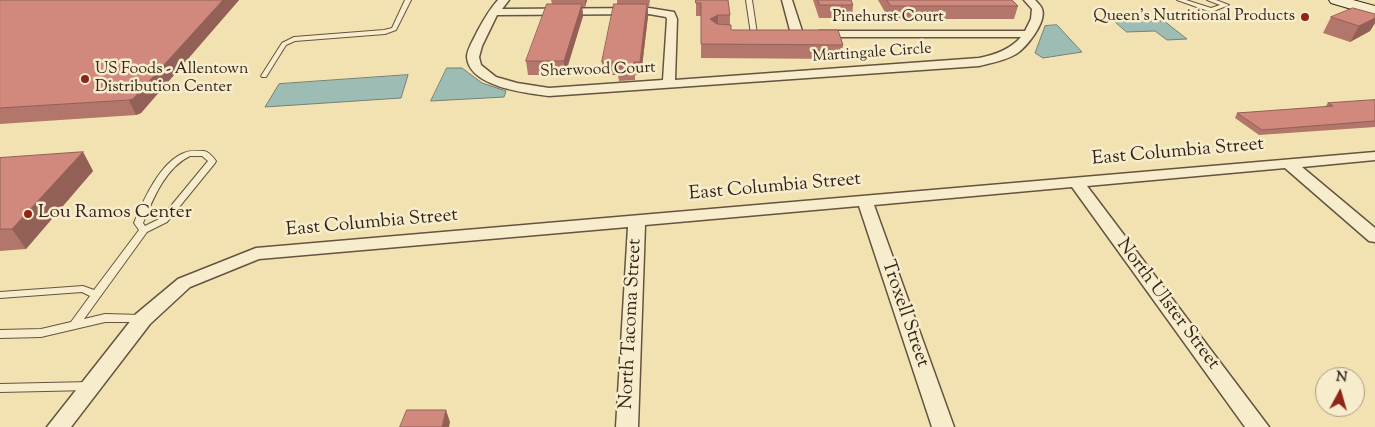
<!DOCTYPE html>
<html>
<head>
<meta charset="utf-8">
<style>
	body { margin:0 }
	#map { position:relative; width:1375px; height:427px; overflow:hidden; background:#f3e2b1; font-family:"Sorts Mill Goudy",serif }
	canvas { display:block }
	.north { position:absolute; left:1315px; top:367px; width:50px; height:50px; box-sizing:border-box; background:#f7eccc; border:1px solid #a99c85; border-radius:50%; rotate:6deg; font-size:14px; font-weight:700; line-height:20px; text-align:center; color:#34251b }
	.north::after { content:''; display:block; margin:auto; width:18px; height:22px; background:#8f2418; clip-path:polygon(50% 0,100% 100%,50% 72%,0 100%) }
</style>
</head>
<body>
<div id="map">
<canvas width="1375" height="427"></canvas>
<div class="north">N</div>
</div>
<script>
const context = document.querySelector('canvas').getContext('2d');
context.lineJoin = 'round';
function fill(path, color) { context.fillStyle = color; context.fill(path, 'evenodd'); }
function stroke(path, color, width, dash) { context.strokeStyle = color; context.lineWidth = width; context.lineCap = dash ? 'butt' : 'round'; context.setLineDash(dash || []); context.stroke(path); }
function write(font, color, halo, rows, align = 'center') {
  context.font = font + ' "Sorts Mill Goudy",serif'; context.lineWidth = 5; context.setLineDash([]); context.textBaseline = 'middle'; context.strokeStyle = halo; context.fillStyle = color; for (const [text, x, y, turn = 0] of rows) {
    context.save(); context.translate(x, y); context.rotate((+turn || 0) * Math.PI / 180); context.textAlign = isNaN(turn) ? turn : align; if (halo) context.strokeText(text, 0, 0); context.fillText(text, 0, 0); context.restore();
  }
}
const water = new Path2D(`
	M 1113,20 L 1164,21 L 1187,39 L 1167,40 L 1155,31 L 1127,32 Z
	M 1057,25 L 1082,52 L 1043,58 L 1035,53 L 1045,26 Z
	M 447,68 L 462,68 L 482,83 L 506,91 L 504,97 L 431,101 Z
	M 408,75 L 401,98 L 265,107 L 279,84 Z`);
fill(water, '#9dbcb4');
stroke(water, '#738077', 1);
const lane = new Path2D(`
	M 405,0 L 411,0 L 396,30 L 385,34 L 295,41 L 286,45 L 266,77 L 262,77 L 261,76 L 282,43 L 294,37 L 384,30 L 392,28 Z
	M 746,0 L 752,0 L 757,34 L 754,36 L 751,34 Z
	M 1177,0 L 1186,0 L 1211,8 L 1220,5 L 1207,0 L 1216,0 L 1229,5 L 1211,12 Z
	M 204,151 C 209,152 213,157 216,161 L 215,163 L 167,222 L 147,232 L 84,319 L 105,314 L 142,315 L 146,316 L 147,319 L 146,322 L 105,322 L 41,337 L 0,338 L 0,330 L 41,329 L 71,322 L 90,296 L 82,292 L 0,298 L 0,292 L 83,286 L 94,290 L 139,230 L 134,223 C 143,201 160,162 184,153 C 190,150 197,151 204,151 ZM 190,156 L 202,156 L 208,161 L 161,218 L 145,226 L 143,223 C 153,199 165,168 190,156 Z
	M 90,382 L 94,383 L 96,386 L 94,389 L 90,390 L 0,392 L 0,384 Z`);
const street = new Path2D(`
	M 498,0 L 509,0 L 502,9 L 649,8 L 674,12 L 677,19 L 675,80 L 979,58 C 994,55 1010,50 1021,37 L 819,37 L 813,34 L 819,31 L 1025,31 L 1031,19 L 1032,9 L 1024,0 L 1035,0 C 1037,2 1041,6 1042,9 C 1047,22 1026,48 1016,54 C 1004,61 991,63 979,66 L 549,96 C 526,93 469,87 467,57 C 467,49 474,39 477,32 C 483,21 489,10 498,0 ZM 649,14 L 666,17 L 667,19 L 663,80 L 549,88 L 517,83 L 496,77 L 481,65 L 479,57 L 482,46 L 497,15 Z
	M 782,0 L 792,0 L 803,34 L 801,36 L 797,37 L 791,34 Z
	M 1375,152 L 1375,160 L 1302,167 L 1375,228 L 1375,242 L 1369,241 L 1285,168 L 1087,186 L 1269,427 L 1245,427 L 1072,187 L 874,205 L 954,427 L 932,427 L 859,206 L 645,225 L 638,427 L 616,427 L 628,227 L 259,259 L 190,287 L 150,324 L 71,427 L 47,427 L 136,314 L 178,279 L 256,248 Z`);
const secondary = new Path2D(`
	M 1329,0 L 1353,0 L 1375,6 L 1375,16 L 1331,3 Z`);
stroke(lane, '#645440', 2);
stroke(street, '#645440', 3);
stroke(secondary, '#34251b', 2);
fill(lane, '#f7eccc');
fill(street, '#f7eccc');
fill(secondary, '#f7eccc');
fill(new Path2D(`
	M 0,0 L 239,0 L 141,113 L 136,115 L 0,124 Z
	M 551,0 L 587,0 L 585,7 L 582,7 L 583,16 L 565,75 L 528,75 L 526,61 L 552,4 Z
	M 617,0 L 650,0 L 649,6 L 648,6 L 648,16 L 641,75 L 635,75 L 635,80 L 619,81 L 618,75 L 603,75 L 602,62 L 617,4 Z
	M 696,0 L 730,15 L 730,25 L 731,30 L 843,45 L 841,59 L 701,58 L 701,16 L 696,16 Z
	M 813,0 L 851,0 L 853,5 L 852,18 L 819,18 Z
	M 878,0 L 1012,0 L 1018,6 L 1014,19 L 889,19 Z
	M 1375,14 L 1375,23 L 1370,31 L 1350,42 L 1323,33 L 1331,17 Z
	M 1375,100 L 1375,127 L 1259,135 L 1235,118 L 1237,113 L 1325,107 L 1328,103 Z
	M 83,152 L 93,171 L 26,249 L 0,251 L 0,158 Z`), '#b3766b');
fill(new Path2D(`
	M 223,0 L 239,0 L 141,113 L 136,115 L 129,100 Z
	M 585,0 L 587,0 L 585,7 Z
	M 582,4 L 583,16 L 565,75 L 564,61 Z
	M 647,4 L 648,16 L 641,75 L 640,62 Z
	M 718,15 L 718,28 L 710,19 Z
	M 1375,18 L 1375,23 L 1370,31 L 1350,42 L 1359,26 Z
	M 83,152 L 93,171 L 26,249 L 12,229 Z
	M 446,410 L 450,422 L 449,427 L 442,427 Z`), '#926057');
const building = new Path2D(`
	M 0,0 L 223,0 L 133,99 L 129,100 L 0,108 Z
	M 696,0 L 728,0 L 730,15 L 718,15 L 710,19 L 717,24 L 731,25 L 731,30 L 838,30 L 843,45 L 701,44 L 701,3 L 696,3 Z
	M 818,0 L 851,0 L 853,5 L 820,5 Z
	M 887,0 L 1012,0 L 1018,6 L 891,6 Z
	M 547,4 L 582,4 L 564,61 L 526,61 Z
	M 614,4 L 647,4 L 640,62 L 634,62 L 635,66 L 618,67 L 617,62 L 602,62 Z
	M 1353,8 L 1375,14 L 1375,18 L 1359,26 L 1331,17 Z
	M 1375,100 L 1375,121 L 1262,130 L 1237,113 L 1333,106 L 1328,103 Z
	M 83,152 L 12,229 L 0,229 L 0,158 Z
	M 407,410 L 446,410 L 442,427 L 400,427 Z`);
fill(building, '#d0897c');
stroke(building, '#926057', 1);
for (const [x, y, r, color] of [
	[1305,17,5,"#8f2418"],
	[85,79,5,"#8f2418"],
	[28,214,5,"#8f2418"]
]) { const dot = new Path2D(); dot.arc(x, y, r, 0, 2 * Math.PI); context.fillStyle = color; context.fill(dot); stroke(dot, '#f7eccc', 2); }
write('16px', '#34251b', '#f7eccc', [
	["Queen's Nutritional Products",1295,17],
	["US Foods - Allentown",95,70,"left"],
	["Distribution Center",95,88,"left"]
], 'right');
write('16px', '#34251b', '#f7eccc', [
	["Pinehurst Court",888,18],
	["Martingale Circle",872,54,-4],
	["Sherwood Court",598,71,-2]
]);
write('19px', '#34251b', '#f7eccc', [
	["East Columbia Street",1178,153,-5],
	["East Columbia Street",775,188,-5],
	["East Columbia Street",372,224,-5],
	["North Ulster Street",1167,305,53],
	["Troxell Street",904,314,71],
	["North Tacoma Street",632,324,-87]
]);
write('19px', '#34251b', '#f7eccc', [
	["Lou Ramos Center",38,214]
], 'left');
</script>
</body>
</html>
